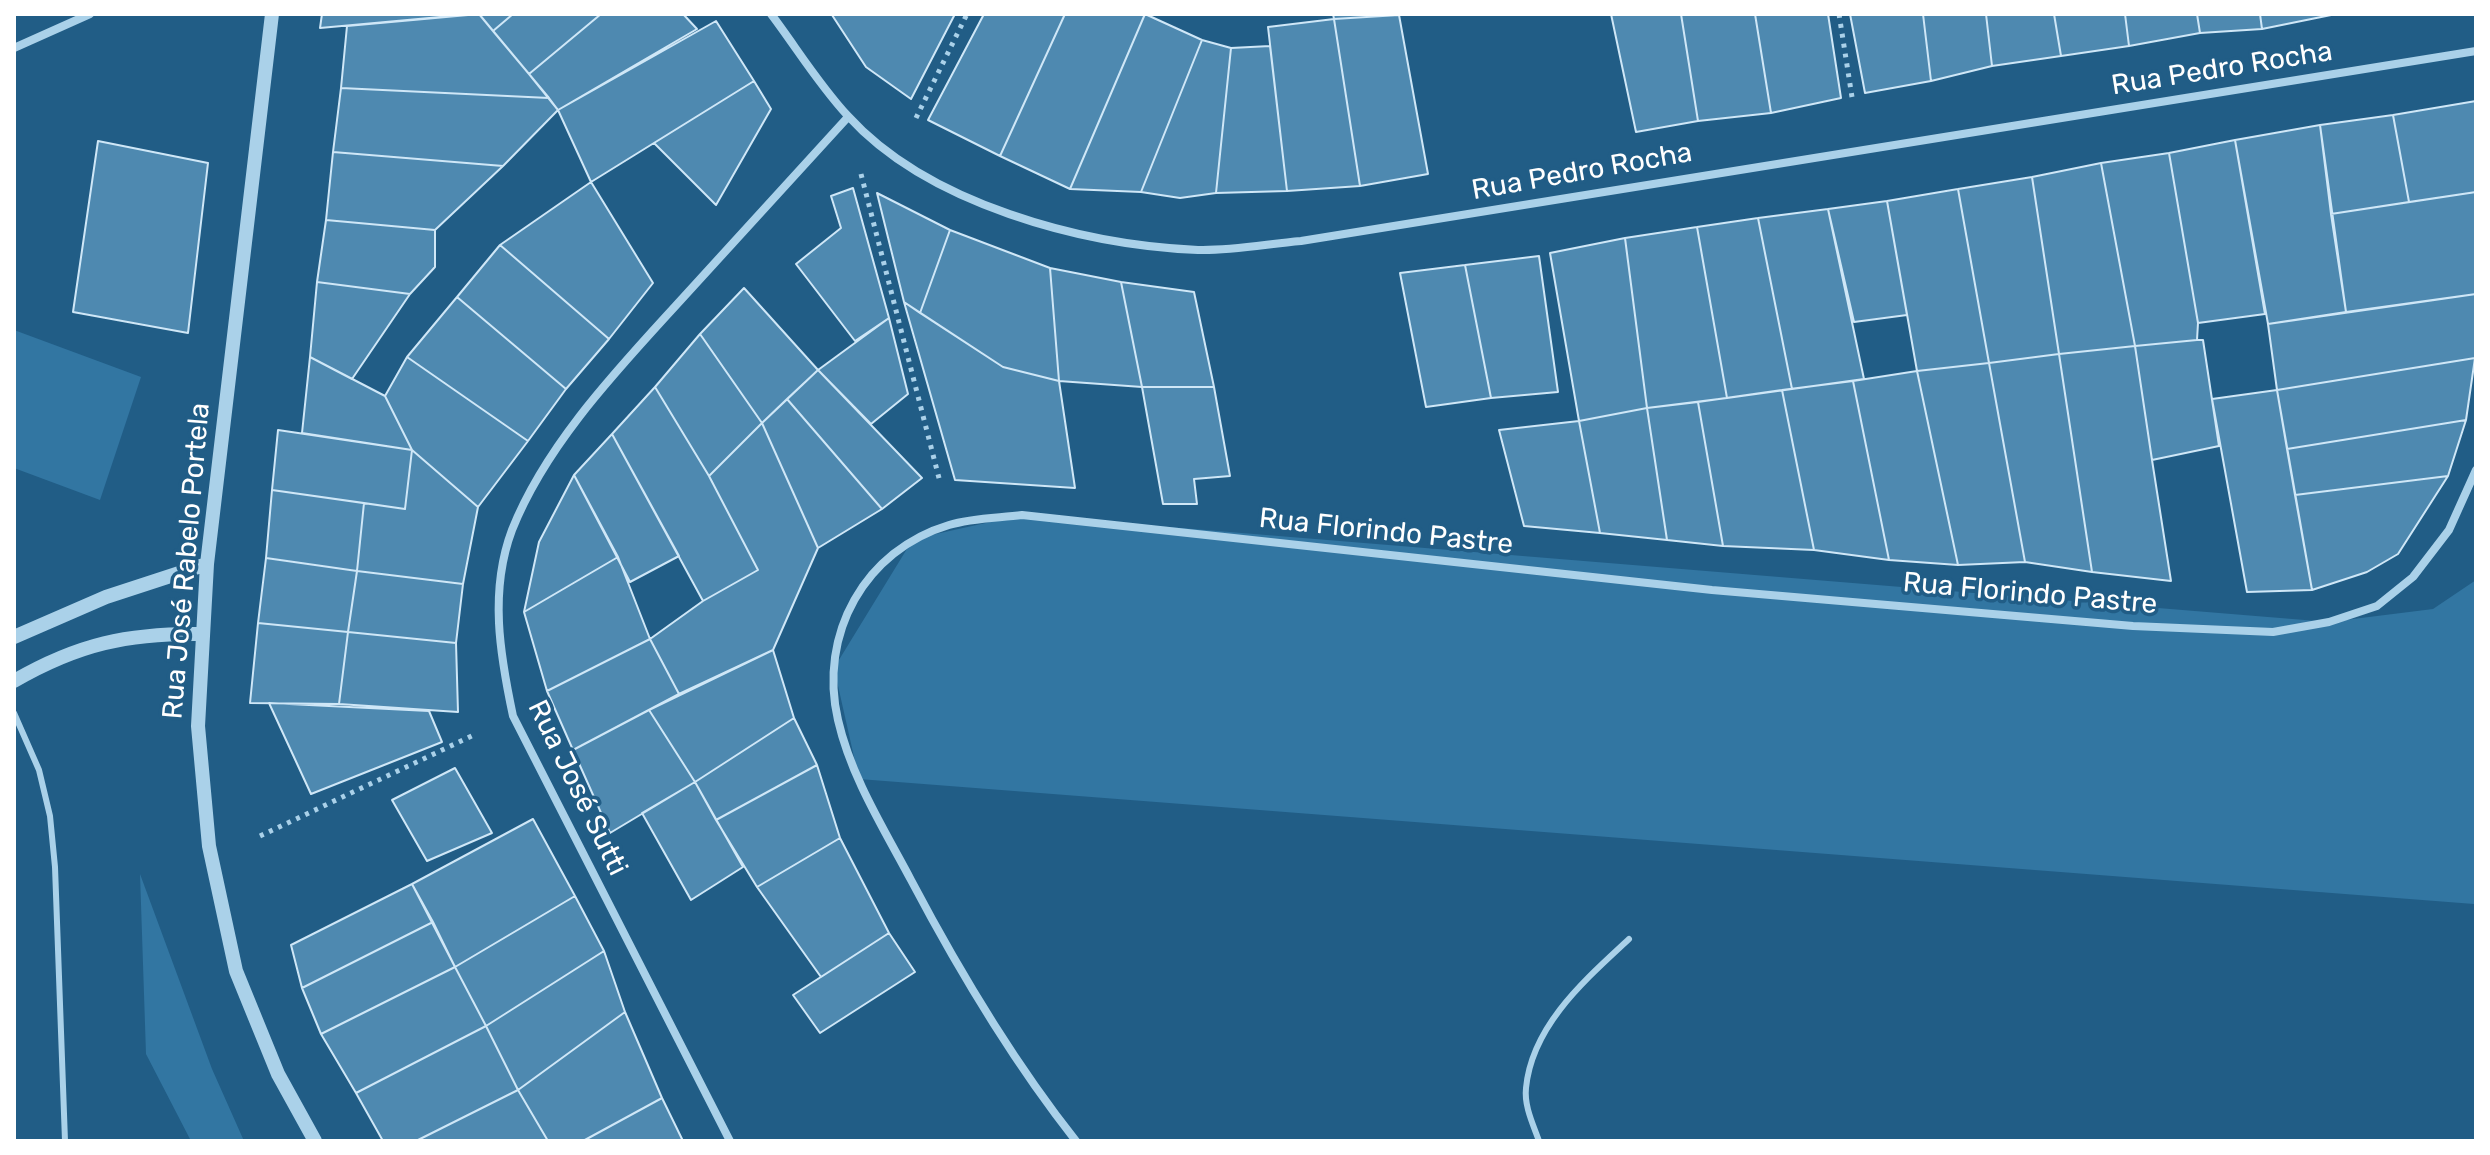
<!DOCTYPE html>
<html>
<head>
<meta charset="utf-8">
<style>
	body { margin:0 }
	#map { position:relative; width:2490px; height:1155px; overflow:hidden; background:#215d86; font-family:Rubik,sans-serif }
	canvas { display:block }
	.frame { position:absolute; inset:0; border:16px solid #fff; pointer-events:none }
</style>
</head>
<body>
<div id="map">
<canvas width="2490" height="1155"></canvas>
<div class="frame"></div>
</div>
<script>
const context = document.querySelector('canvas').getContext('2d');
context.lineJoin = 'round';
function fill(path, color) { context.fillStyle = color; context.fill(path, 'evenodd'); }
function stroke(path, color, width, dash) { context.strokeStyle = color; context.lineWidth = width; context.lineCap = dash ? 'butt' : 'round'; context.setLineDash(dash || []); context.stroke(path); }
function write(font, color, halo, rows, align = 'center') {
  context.font = font + ' Rubik,sans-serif'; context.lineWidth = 7; context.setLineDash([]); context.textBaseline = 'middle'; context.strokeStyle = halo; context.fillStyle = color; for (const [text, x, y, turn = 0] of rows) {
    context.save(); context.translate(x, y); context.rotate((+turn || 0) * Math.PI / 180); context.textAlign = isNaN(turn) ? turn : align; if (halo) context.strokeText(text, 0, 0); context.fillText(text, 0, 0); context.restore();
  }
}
fill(new Path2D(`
	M 14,330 L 141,377 L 100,500 L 14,468 Z
	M 1022,515 L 2329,622 L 2433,609 L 2476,580 L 2476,920 L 2474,904 L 859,779 L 834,668 L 913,539 Z
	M 140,874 L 212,1069 L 244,1141 L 191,1141 L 146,1054 Z`), '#3276a2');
const building = new Path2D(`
	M 322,14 L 473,14 L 320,28 Z
	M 479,14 L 549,98 L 341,88 L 347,26 Z
	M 479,14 L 513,14 L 493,31 Z
	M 513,14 L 601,14 L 529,74 L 493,31 Z
	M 601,14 L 683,14 L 697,29 L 558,110 L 529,74 Z
	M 955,14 L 911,99 L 866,67 L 832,15 Z
	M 984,14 L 1065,14 L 1000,156 L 928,120 Z
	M 1065,14 L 1145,14 L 1070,189 L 1000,156 Z
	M 1145,14 L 1202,40 L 1141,192 L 1070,189 Z
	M 1333,14 L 1399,14 L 1399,15 L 1334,19 Z
	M 1611,14 L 1681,14 L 1698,121 L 1636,132 Z
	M 1681,14 L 1755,14 L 1771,113 L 1698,121 Z
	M 1755,14 L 1828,14 L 1841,98 L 1771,113 Z
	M 1850,14 L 1923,14 L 1931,81 L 1865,93 Z
	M 1923,14 L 1986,14 L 1992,66 L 1931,81 Z
	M 1986,14 L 2054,14 L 2061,56 L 1992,66 Z
	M 2054,14 L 2125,14 L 2129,46 L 2061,56 Z
	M 2125,14 L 2197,14 L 2200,33 L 2129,46 Z
	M 2197,14 L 2260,14 L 2262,29 L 2200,33 Z
	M 2260,14 L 2336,14 L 2262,29 Z
	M 1399,15 L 1428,174 L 1360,186 L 1334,19 Z
	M 1334,19 L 1360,186 L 1287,191 L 1268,27 Z
	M 716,21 L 754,81 L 591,182 L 558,110 Z
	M 1202,40 L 1231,48 L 1216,193 L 1180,198 L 1141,192 Z
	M 1270,46 L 1287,191 L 1216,193 L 1231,48 Z
	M 754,81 L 771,109 L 716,205 L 654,143 Z
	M 341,88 L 549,98 L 558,110 L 503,166 L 333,152 Z
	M 2476,101 L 2476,192 L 2409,202 L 2393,115 Z
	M 2393,115 L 2409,202 L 2331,214 L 2320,125 Z
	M 2320,125 L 2346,312 L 2268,324 L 2235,140 Z
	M 2235,140 L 2265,314 L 2198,323 L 2169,153 Z
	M 98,141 L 208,163 L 188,333 L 73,312 Z
	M 333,152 L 503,166 L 435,230 L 326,220 Z
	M 2169,153 L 2198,323 L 2197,340 L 2135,346 L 2101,163 Z
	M 2101,163 L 2135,346 L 2059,354 L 2032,177 Z
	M 2032,177 L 2059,354 L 1989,363 L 1958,189 Z
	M 591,182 L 653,283 L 609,339 L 500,245 Z
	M 853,188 L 889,318 L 855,341 L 796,264 L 841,228 L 831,196 Z
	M 1958,189 L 1989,363 L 1917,371 L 1887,201 Z
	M 2476,192 L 2476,294 L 2346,312 L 2331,214 Z
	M 877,193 L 950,230 L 920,313 L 904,302 Z
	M 1887,201 L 1907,315 L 1854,322 L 1828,209 Z
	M 1828,209 L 1864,379 L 1792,389 L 1758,218 Z
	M 1758,218 L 1792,389 L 1727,398 L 1697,227 Z
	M 326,220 L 435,230 L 435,267 L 410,294 L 317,282 Z
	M 1697,227 L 1727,398 L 1647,408 L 1625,238 Z
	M 950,230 L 1050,268 L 1059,381 L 1003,367 L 920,313 Z
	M 1625,238 L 1647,408 L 1579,421 L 1550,253 Z
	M 500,245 L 609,339 L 566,389 L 457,297 Z
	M 1539,256 L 1558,392 L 1491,398 L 1465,265 Z
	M 1465,265 L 1491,398 L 1426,407 L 1400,273 Z
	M 1050,268 L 1121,282 L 1142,387 L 1059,381 Z
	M 317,282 L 410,294 L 352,379 L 310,357 Z
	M 1121,282 L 1194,292 L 1214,387 L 1142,387 Z
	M 744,288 L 818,370 L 762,423 L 700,334 Z
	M 2476,294 L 2475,358 L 2277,390 L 2268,324 Z
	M 457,297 L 566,389 L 528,441 L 407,357 Z
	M 904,302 L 1003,367 L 1059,381 L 1075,488 L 955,480 Z
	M 889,318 L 908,394 L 871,424 L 818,370 Z
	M 700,334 L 762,423 L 709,476 L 655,387 Z
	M 2197,340 L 2203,340 L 2219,446 L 2152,460 L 2135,346 Z
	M 2135,346 L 2152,460 L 2171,581 L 2092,572 L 2059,354 Z
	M 2059,354 L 2092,572 L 2025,562 L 1989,363 Z
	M 310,357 L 385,396 L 412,450 L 302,433 Z
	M 407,357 L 528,441 L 478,507 L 412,450 L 385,396 Z
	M 2475,358 L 2466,420 L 2287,449 L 2277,390 Z
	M 1989,363 L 2025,562 L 1958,565 L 1917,371 Z
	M 818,370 L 922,478 L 882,509 L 787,399 Z
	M 1917,371 L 1958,565 L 1889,560 L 1853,381 Z
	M 1853,381 L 1889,560 L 1814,550 L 1782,390 Z
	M 655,387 L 709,476 L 758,570 L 703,601 L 612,434 Z
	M 1142,387 L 1214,387 L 1230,476 L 1194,479 L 1197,504 L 1163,504 Z
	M 1782,390 L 1814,550 L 1723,546 L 1698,402 Z
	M 2277,390 L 2312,590 L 2247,592 L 2212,399 Z
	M 787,399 L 882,509 L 818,548 L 762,423 Z
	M 1698,402 L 1723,546 L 1667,540 L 1647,408 Z
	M 1647,408 L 1667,540 L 1600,533 L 1579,421 Z
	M 2466,420 L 2448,476 L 2295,495 L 2287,449 Z
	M 1579,421 L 1600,533 L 1524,526 L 1499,430 Z
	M 762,423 L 818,548 L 773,650 L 679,694 L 650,639 L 703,601 L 758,570 L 709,476 Z
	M 278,430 L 412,450 L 405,509 L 272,490 Z
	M 612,434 L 679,556 L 630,582 L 574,475 Z
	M 412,450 L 478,507 L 463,584 L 357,571 L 364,503 L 405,509 Z
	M 574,475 L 618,557 L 524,612 L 539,542 Z
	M 2448,476 L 2398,554 L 2367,572 L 2312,590 L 2295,495 Z
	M 272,490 L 364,503 L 357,571 L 266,558 Z
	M 618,557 L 650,639 L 547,691 L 524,612 Z
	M 266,558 L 357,571 L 348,632 L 258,623 Z
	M 357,571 L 463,584 L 456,643 L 348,632 Z
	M 258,623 L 348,632 L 339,704 L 250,703 Z
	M 348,632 L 456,643 L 458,712 L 339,704 Z
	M 650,639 L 679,694 L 573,750 L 547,691 Z
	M 773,650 L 794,718 L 695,782 L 649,710 Z
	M 269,703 L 429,711 L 442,742 L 311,794 Z
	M 649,710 L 695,782 L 610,833 L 573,750 Z
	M 794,718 L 817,765 L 716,820 L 695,782 Z
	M 817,765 L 840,838 L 757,887 L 716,820 Z
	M 455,768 L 492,833 L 427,861 L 392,800 Z
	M 695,782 L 743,867 L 691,900 L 642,813 Z
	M 533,819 L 575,896 L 455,967 L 412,884 Z
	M 840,838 L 889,933 L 821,977 L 757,887 Z
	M 412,884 L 433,922 L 302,988 L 291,945 Z
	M 575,896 L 604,951 L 486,1026 L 455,967 Z
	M 433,922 L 455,967 L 321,1034 L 302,988 Z
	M 889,933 L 915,972 L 820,1033 L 793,995 Z
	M 604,951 L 625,1012 L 518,1090 L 486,1026 Z
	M 455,967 L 486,1026 L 356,1093 L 321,1034 Z
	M 625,1012 L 662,1098 L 583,1141 L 548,1141 L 518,1090 Z
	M 486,1026 L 518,1090 L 416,1141 L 383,1141 L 356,1093 Z
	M 518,1090 L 548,1141 L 416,1141 Z
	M 662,1098 L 683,1141 L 583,1141 Z`);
fill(building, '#4e89b0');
stroke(building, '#cfe7f7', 2);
stroke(new Path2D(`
	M 1839,14 L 1852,97
	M 916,118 L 967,14
	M 861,174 L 940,482
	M 260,836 L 476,734`), '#aad1e9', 5, [4, 6]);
stroke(new Path2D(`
	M 14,713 L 39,770 L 50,816 L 55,867 L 65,1141
	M 1539,1141 C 1533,1124 1524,1106 1526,1088 C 1532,1025 1586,979 1629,939`), '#aad1e9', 6);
stroke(new Path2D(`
	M 771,14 C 796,47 819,85 848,116 C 928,204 1082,245 1198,250 C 1231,251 1267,244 1301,241 L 2476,51
	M 14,48 L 90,14
	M 730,1141 L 513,716 C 500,655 489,591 512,530 C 546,444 618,369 680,301 C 736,239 792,178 848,117
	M 1076,1141 C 1012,1060 959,971 911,880 C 884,829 851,777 838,720 C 818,634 865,550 949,525 C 972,518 998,518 1022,515 L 1712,590 L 2133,626 L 2273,632 L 2329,622 L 2377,606 L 2413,577 L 2449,530 L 2476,470`), '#aad1e9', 8);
stroke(new Path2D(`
	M 272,14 L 207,564 L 198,726 L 209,846 L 236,971 L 278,1074 L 315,1141
	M 14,637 L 106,597 L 207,564
	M 14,681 C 78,644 128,633 202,634`), '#aad1e9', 14);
write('28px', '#fff', '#215d86', [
	["Rua Pedro Rocha",2222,69,-9],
	["Rua Pedro Rocha",1582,172,-10],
	["Rua Florindo Pastre",1386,532,6],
	["Rua José Rabelo Portela",187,561,-85],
	["Rua Florindo Pastre",2030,594,5],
	["Rua José Sutti",577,788,64]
]);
</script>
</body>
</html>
